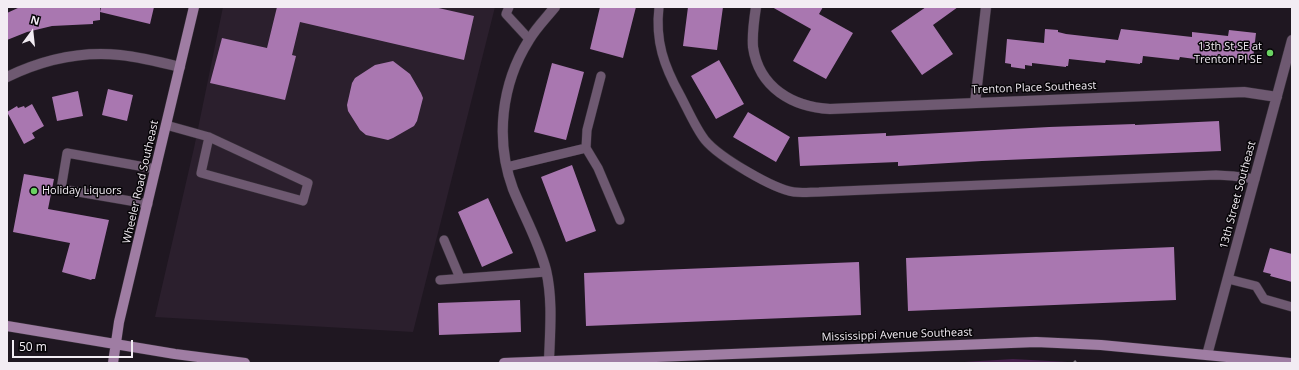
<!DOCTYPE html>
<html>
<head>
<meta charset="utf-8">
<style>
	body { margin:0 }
	#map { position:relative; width:1299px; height:370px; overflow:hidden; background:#1f1721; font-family:"Open Sans",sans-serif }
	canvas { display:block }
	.frame { position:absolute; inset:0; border:8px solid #f2ecf3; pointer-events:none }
	.north { position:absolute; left:12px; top:12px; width:40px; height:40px; -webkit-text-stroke:3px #070508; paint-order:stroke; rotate:15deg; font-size:11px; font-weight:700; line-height:16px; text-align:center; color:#f2ecf3 }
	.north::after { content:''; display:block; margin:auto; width:14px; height:18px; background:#f2ecf3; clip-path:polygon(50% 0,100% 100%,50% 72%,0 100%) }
	.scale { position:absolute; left:12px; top:340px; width:121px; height:18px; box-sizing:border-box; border:2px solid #f2ecf3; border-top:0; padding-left:5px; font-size:12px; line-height:14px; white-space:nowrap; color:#f2ecf3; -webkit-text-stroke:3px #070508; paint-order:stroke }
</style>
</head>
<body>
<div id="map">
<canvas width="1299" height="370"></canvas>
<div class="frame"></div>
<div class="north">N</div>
<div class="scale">50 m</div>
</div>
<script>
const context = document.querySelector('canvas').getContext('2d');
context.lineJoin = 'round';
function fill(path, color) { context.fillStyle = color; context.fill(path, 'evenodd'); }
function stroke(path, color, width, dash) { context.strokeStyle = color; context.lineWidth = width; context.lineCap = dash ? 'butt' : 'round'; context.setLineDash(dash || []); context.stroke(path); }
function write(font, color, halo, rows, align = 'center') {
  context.font = font + ' "Open Sans",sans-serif'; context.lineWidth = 3; context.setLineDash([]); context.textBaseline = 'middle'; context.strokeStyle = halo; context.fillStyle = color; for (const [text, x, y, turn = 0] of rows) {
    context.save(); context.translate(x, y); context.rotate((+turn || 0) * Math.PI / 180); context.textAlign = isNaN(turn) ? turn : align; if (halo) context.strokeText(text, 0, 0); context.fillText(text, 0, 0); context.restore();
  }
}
fill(new Path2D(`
	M 223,7 L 495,7 L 413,332 L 155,317 L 194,148 Z`), '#2b1f2d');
fill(new Path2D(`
	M 1013,359 L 1086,363 L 948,363 Z`), '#46204c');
fill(new Path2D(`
	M 20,7 L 100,7 L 100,20 L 93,21 L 93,24 L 52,26 L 27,32 L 7,40 L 7,13 Z
	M 101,7 L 154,7 L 150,24 L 100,12 Z
	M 277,7 L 434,7 L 474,16 L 464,60 L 300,22 L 292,55 L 296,56 L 285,100 L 210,83 L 222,38 L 267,48 Z
	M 600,7 L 636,7 L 623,58 L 590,49 Z
	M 688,7 L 723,7 L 717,50 L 683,46 Z
	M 772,7 L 823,7 L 819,14 L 853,33 L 826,79 L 793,61 L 811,29 Z
	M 926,7 L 958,7 L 933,25 L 953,54 L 922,75 L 891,31 Z
	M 1045,29 L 1058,30 L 1058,32 L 1066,34 L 1118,40 L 1121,29 L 1192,37 L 1192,32 L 1228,36 L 1229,30 L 1256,33 L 1253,59 L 1251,58 L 1251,60 L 1217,56 L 1216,60 L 1210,59 L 1210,61 L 1180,57 L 1179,60 L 1143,56 L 1142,63 L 1140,63 L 1140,64 L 1106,60 L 1105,63 L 1069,59 L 1068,66 L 1066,66 L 1066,67 L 1032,63 L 1032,66 L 1025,65 L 1025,69 L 1011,67 L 1011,64 L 1005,63 L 1007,39 L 1044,43 Z
	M 719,60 L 744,104 L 716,119 L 691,76 Z
	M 393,61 L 410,74 L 421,93 L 423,98 L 417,121 L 414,126 L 393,138 L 388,140 L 366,135 L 360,130 L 348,111 L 347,105 L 352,83 L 355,78 L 375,65 Z
	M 552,63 L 584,72 L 566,140 L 534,132 Z
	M 108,89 L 133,95 L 127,121 L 102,115 Z
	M 78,91 L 83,116 L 57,121 L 52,97 Z
	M 32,104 L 44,126 L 32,133 L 35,138 L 24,144 L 7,112 L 17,106 L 18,108 L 24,106 L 25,108 Z
	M 748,112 L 790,137 L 776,162 L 733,137 Z
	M 1219,121 L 1221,151 L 982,161 L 898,166 L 898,162 L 800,166 L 798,137 L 886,133 L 886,136 L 1049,127 L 1135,124 L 1135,125 Z
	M 572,165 L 596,231 L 566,242 L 541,177 Z
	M 24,174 L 54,179 L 48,209 L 109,220 L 95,279 L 92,279 L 91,280 L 62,272 L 70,243 L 13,232 Z
	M 488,198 L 513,253 L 482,267 L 458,212 Z
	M 1174,247 L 1176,300 L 908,311 L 906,258 Z
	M 1270,248 L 1292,254 L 1292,282 L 1270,276 L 1271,274 L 1263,272 Z
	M 859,262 L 861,315 L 586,326 L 584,273 Z
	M 520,300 L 521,332 L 439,335 L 438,303 Z`), '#a977b0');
const service = new Path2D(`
	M 509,7 L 506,14 L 529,39
	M 659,7 C 655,41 664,66 680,95 C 687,108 696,129 705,140 C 719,157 773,189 794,192 C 802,193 811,192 819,192 L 1216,175 L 1233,176 L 1255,179
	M 166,125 L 209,137 L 308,183 L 303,201 L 201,173 L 209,137
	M 586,148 L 598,168 L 620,220
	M 507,167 L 586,148 L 587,130 L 601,76
	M 148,204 L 61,189 L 67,153 L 156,169
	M 444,240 L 460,278
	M 1228,279 L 1256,286 L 1264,299 L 1292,307
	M 440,280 L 546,272`);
const minor = new Path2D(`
	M 756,7 C 754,20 752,34 753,47 C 759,88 793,107 830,109 L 1244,92 L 1277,97
	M 7,77 C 42,60 81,51 120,55 C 140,57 160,62 180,67
	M 975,103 L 986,7
	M 1207,355 L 1292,40
	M 549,361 C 550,331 553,300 546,270 C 539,242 524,216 513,189 C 495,140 501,84 529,40 C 536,28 546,18 555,7`);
const secondary = new Path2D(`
	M 7,326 L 175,354 L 245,363
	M 113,363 L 119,322 L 194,7
	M 504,363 L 1036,342 L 1101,345 L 1290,363`);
stroke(service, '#38313a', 10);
stroke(minor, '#38313a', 11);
stroke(secondary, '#38313a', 11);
stroke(new Path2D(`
	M 1074,363 L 1076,361`), '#817a83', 2.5, [3, 3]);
stroke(service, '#6e5971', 9);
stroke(minor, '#6e5971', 10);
stroke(secondary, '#9f7da3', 10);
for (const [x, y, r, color] of [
	[1270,53,4,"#6bd363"],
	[34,191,4,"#6bd363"]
]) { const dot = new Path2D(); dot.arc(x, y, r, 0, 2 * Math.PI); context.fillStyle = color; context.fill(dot); stroke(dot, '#070508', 1.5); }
write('11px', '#f2ecf3', '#070508', [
	["13th St SE at",1262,47],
	["Trenton Pl SE",1262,60],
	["Holiday Liquors",42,191,"left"]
], 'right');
write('11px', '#f2ecf3', '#070508', [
	["Trenton Place Southeast",1034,88,-2],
	["Wheeler Road Southeast",141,182,-77],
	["13th Street Southeast",1238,195,-75],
	["Mississippi Avenue Southeast",897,335,-2]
]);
</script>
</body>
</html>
